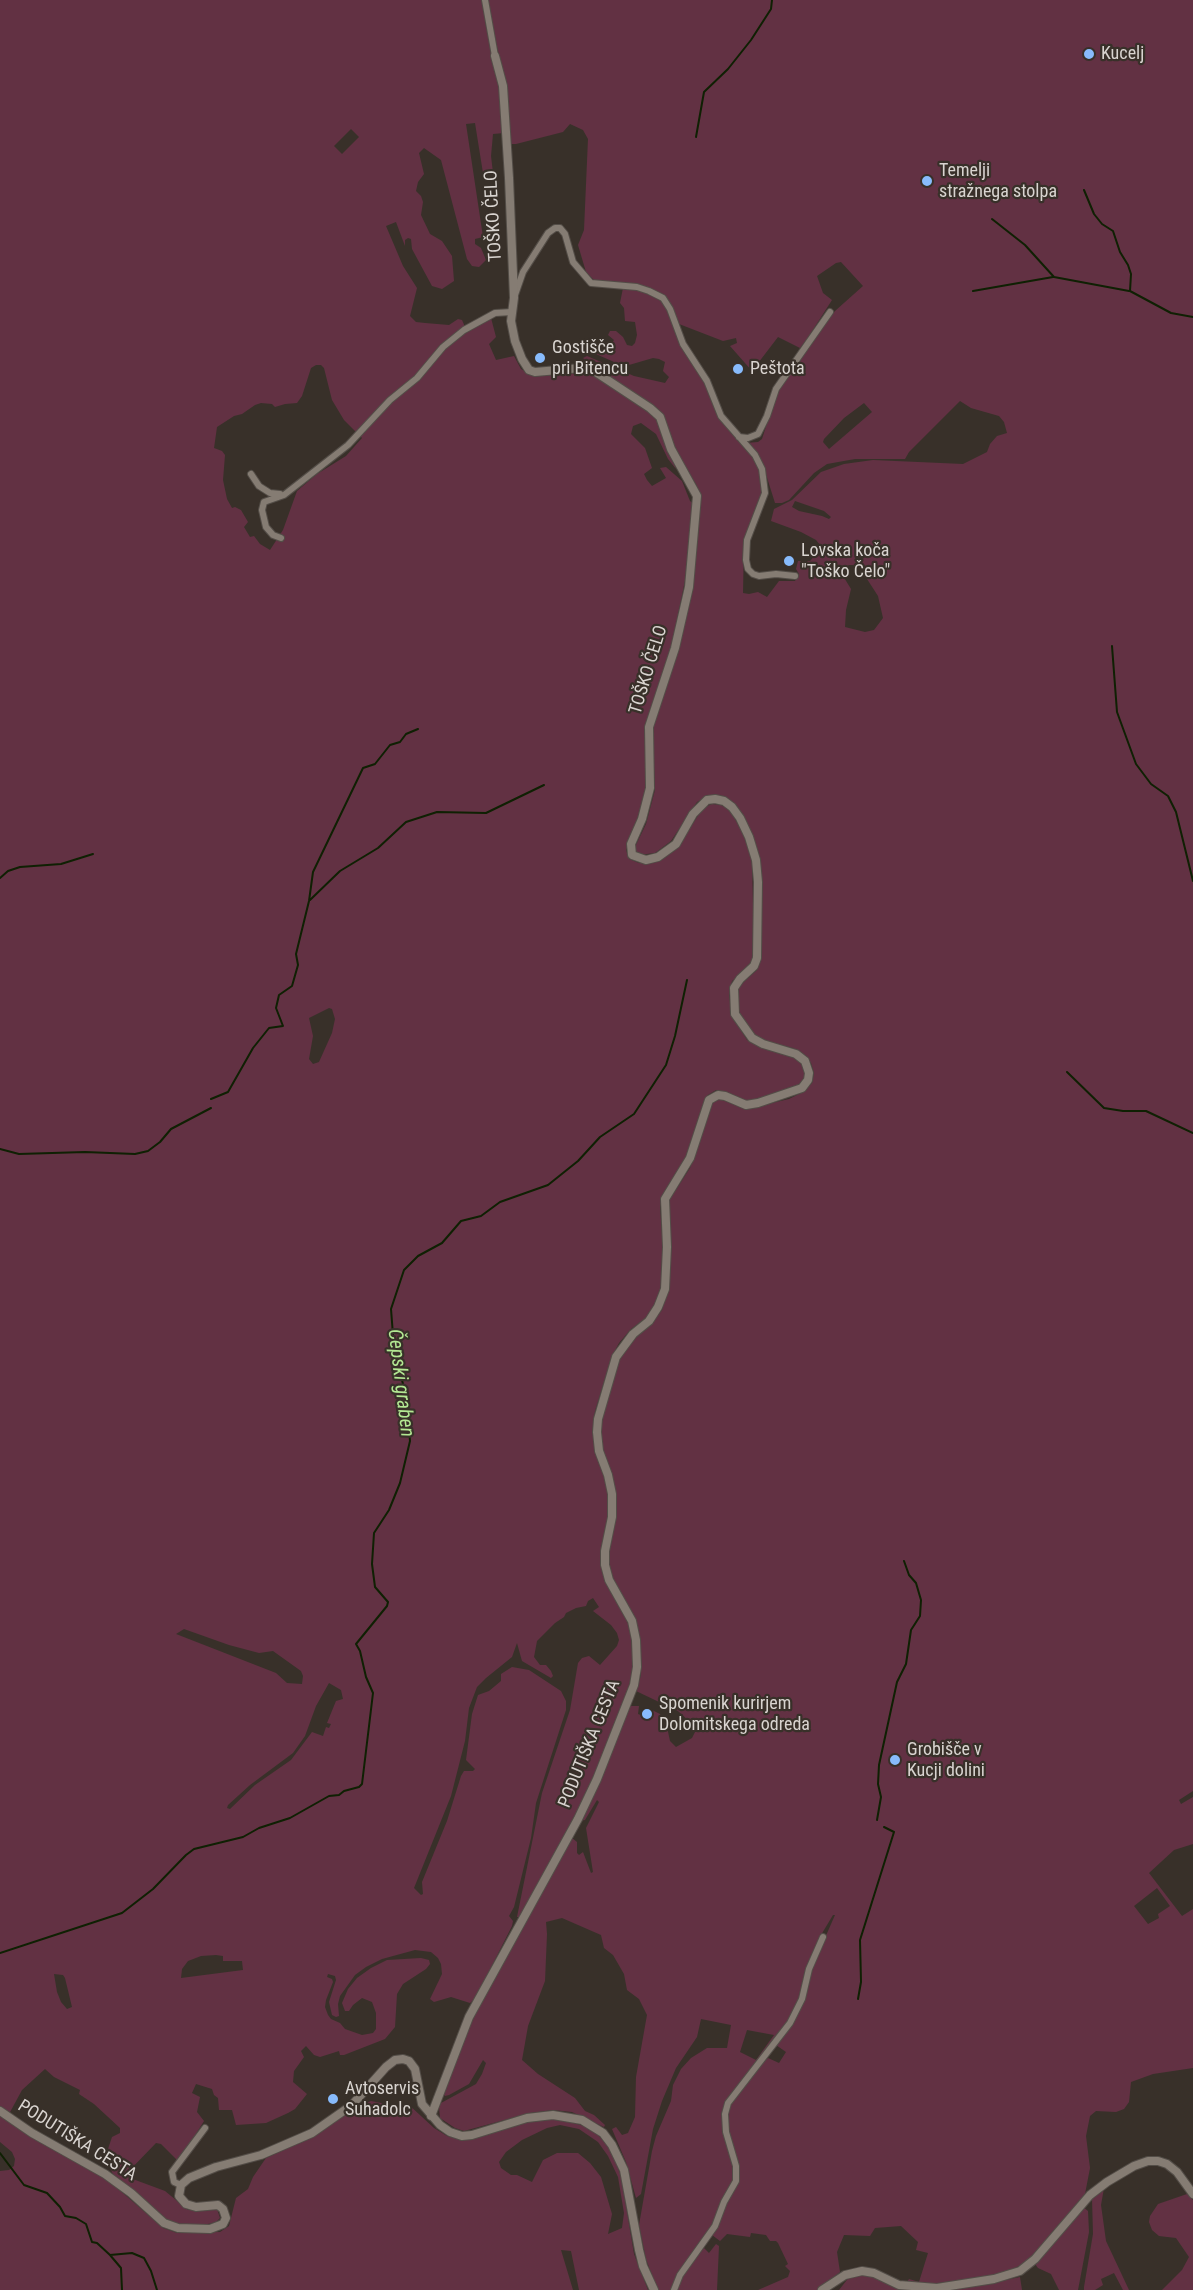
<!DOCTYPE html>
<html>
<head>
<meta charset="utf-8">
<style>
  body { margin:0 }
  canvas { display:block; background:#383029 }
</style>
</head>
<body>
<canvas width="1193" height="2290"></canvas>
<script>
const g = document.querySelector('canvas').getContext('2d');
g.lineJoin = 'round';
function fillPath(path, color) { g.fillStyle = color; g.fill(path, 'evenodd'); }
const poly = rows => new Path2D(rows.map(r => 'M' + r).join(''));
function strokePath(path, color, width, dash) { g.strokeStyle = color; g.lineWidth = width; g.lineCap = dash ? 'butt' : 'round'; g.setLineDash(dash || []); g.stroke(path); }
function label(font, color, halo, rows, align = 'center') {
  g.font = font + ' "Roboto Condensed",sans-serif'; g.lineWidth = 4.5; g.setLineDash([]); g.textBaseline = 'middle'; g.strokeStyle = halo; g.fillStyle = color; for (const [text, x, y, turn = 0] of rows) {
    g.save(); g.translate(x, y); g.rotate((+turn || 0) * Math.PI / 180); g.textAlign = isNaN(turn) ? turn : align; if (halo) g.strokeText(text, 0, 0); g.fillText(text, 0, 0); g.restore();
  }
}
fillPath(poly([
  [0,0,483,0,486,27,499,73,504,133,493,134,491,156,493,173,483,173,475,123,466,124,483,237,475,239,475,244,481,248,486,260,479,267,472,266,467,259,441,160,424,148,419,153,424,174,418,182,416,191,421,196,423,202,421,215,430,234,442,241,452,256,454,281,442,289,432,286,412,249,411,239,408,238,405,240,405,246,396,222,386,226,403,266,417,288,410,316,416,322,425,323,449,325,458,319,462,320,465,327,445,348,465,331,491,318,496,337,489,344,496,360,514,356,521,369,531,375,581,371,601,377,655,417,660,425,676,469,668,459,656,434,641,423,633,426,631,434,645,448,652,468,644,474,647,480,652,486,666,478,660,468,666,467,682,481,690,501,695,505,690,556,671,649,645,725,647,766,646,794,626,850,629,859,639,863,659,861,679,845,703,808,712,804,721,805,730,810,745,837,752,861,754,948,751,966,732,981,729,995,732,1016,747,1040,763,1048,788,1054,798,1059,805,1069,805,1080,798,1087,758,1099,748,1101,716,1090,708,1095,702,1107,688,1155,664,1192,660,1207,663,1247,662,1284,658,1301,648,1316,631,1329,619,1343,612,1356,595,1411,593,1427,607,1480,609,1510,601,1555,631,1631,633,1672,629,1689,609,1743,575,1819,520,1917,517,1917,542,1793,570,1710,578,1663,582,1658,589,1656,600,1665,617,1646,619,1640,617,1633,611,1625,593,1611,599,1607,593,1598,588,1601,586,1606,576,1608,566,1613,564,1617,555,1623,537,1641,534,1657,540,1665,546,1665,551,1671,553,1676,551,1678,522,1661,517,1643,512,1657,486,1678,477,1687,469,1708,465,1741,451,1796,414,1888,421,1895,423,1894,422,1882,447,1821,461,1776,464,1771,473,1771,475,1769,466,1760,472,1714,478,1695,489,1691,501,1681,501,1674,512,1667,529,1670,561,1691,566,1701,566,1710,536,1803,531,1838,514,1907,509,1916,513,1921,512,1926,475,1999,470,2003,451,1997,434,2002,430,1999,442,1974,441,1964,438,1958,431,1952,415,1950,382,1959,366,1967,355,1975,340,1996,338,2004,339,2016,336,2017,332,2015,329,2002,336,1980,335,1976,328,1974,327,1977,332,1979,333,1982,326,2000,325,2007,328,2015,331,2019,340,2023,345,2029,362,2035,373,2033,376,2029,376,2013,372,2002,362,1998,353,2005,349,2011,345,2011,342,2003,348,1989,357,1978,371,1968,387,1960,421,1958,429,1960,430,1964,426,1969,403,1984,397,1994,395,2027,385,2039,344,2055,340,2055,339,2051,320,2057,314,2055,306,2046,301,2051,304,2057,294,2071,293,2082,307,2094,295,2109,288,2113,266,2123,236,2125,232,2110,219,2110,218,2098,214,2095,212,2089,196,2084,192,2093,200,2097,197,2112,204,2121,187,2148,177,2160,161,2144,156,2143,127,2173,130,2178,165,2191,188,2210,217,2209,220,2218,216,2222,208,2224,178,2224,166,2219,114,2176,111,2170,108,2149,112,2137,120,2133,120,2128,94,2104,79,2094,80,2090,54,2077,45,2069,22,2090,9,2114,0,2106],
  [351,129,359,137,342,154,334,146],
  [316,365,321,365,324,368,332,400,344,420,362,438,346,456,317,474,297,491,283,530,270,550,260,544,254,536,250,537,244,527,248,522,241,510,235,507,232,508,227,499,223,480,225,455,222,451,214,448,217,427,234,416,242,414,255,405,261,403,272,404,275,407,285,404,297,403,302,396,311,368],
  [329,1008,332,1009,335,1019,332,1033,319,1062,313,1064,309,1059,313,1036,309,1018],
  [184,1629,229,1645,259,1653,273,1651,301,1671,303,1676,302,1684,287,1683,276,1673,176,1634],
  [329,1683,341,1690,343,1699,336,1701,327,1723,331,1724,329,1728,326,1727,323,1736,312,1732,291,1760,255,1785,230,1809,227,1808,228,1805,250,1785,293,1753,305,1736,316,1706],
  [216,1955,223,1956,223,1961,242,1961,243,1970,181,1978,182,1969,188,1961,201,1956],
  [54,1974,63,1975,65,1978,72,2007,67,2009,61,2002,57,1992],
  [487,0,1193,0,1193,1791,1179,1800,1181,1804,1193,1797,1193,1844,1174,1850,1149,1873,1182,1916,1193,1909,1193,2068,1153,2074,1131,2082,1129,2102,1124,2109,1116,2112,1096,2111,1090,2116,1086,2136,1090,2168,1085,2194,1033,2255,1023,2264,1009,2271,986,2277,922,2285,907,2282,909,2279,919,2282,928,2253,916,2250,918,2242,901,2226,875,2228,870,2236,844,2235,837,2252,840,2272,817,2290,758,2290,788,2277,790,2271,785,2266,788,2264,778,2243,776,2241,770,2241,766,2235,751,2233,750,2237,727,2234,720,2241,712,2235,738,2179,738,2167,728,2135,726,2115,729,2103,757,2068,768,2058,779,2063,786,2052,776,2045,790,2027,801,2007,811,1970,835,1915,833,1915,821,1935,817,1948,808,1967,804,1990,793,2015,778,2038,726,2103,724,2124,735,2165,734,2179,721,2202,708,2235,680,2273,673,2285,673,2290,658,2290,655,2283,646,2259,639,2225,652,2151,656,2136,671,2101,673,2085,681,2069,691,2058,707,2048,727,2048,731,2025,701,2019,697,2037,676,2068,662,2101,653,2129,641,2194,636,2198,626,2162,612,2129,616,2127,622,2135,628,2133,635,2117,636,2077,647,2015,639,1999,627,1990,624,1974,613,1955,604,1948,601,1935,562,1918,546,1922,547,1934,545,1981,528,2026,522,2060,538,2074,575,2098,585,2111,594,2115,605,2125,604,2127,572,2112,553,2110,530,2113,464,2131,455,2128,440,2118,439,2107,441,2103,476,2084,482,2074,486,2063,483,2060,469,2084,449,2095,445,2096,443,2093,466,2033,491,1981,572,1838,577,1842,577,1853,579,1855,583,1852,591,1873,593,1872,586,1828,599,1802,597,1800,585,1820,580,1821,605,1767,629,1706,639,1706,638,1714,648,1718,652,1710,660,1714,667,1727,670,1741,676,1747,692,1738,695,1732,690,1722,678,1711,636,1691,641,1675,639,1636,635,1620,612,1579,608,1562,608,1550,615,1513,615,1492,610,1472,602,1451,600,1430,603,1412,620,1357,635,1337,652,1323,662,1310,670,1283,670,1199,690,1168,708,1111,714,1101,720,1099,746,1109,789,1099,801,1093,812,1083,814,1073,811,1063,803,1054,793,1048,765,1041,752,1034,738,1013,735,997,738,987,757,970,760,948,762,879,759,857,752,836,736,805,726,798,710,795,697,802,671,841,655,853,638,855,634,849,646,824,655,790,652,724,682,633,692,588,697,549,701,497,696,484,676,453,662,415,657,408,597,368,599,365,594,360,590,364,583,358,587,356,634,376,665,383,669,377,663,371,665,362,659,359,653,358,629,365,621,365,589,351,594,348,604,352,607,351,614,340,608,335,610,331,616,331,623,337,627,345,632,346,635,343,637,335,635,322,625,321,624,308,620,303,623,288,636,289,662,300,670,313,681,344,706,383,720,417,736,438,755,457,760,469,763,482,761,498,744,540,743,593,749,594,758,592,767,597,779,581,795,581,799,574,796,569,798,561,810,561,819,551,820,545,816,540,801,532,771,521,774,509,792,500,821,472,844,464,873,460,963,464,987,452,990,444,997,436,1007,433,1004,422,999,416,971,408,960,401,909,452,905,459,855,459,827,464,814,473,789,500,782,503,775,503,764,468,759,456,746,443,758,442,762,439,779,386,822,327,835,311,863,286,841,262,836,263,817,276,823,293,832,300,807,339,800,348,778,337,752,371,730,346,737,343,736,338,723,341,679,324,665,297,653,290,637,284,595,281,586,272,578,245,584,230,588,139,583,130,570,124,563,132,516,144,509,144,504,79],
  [864,403,872,412,829,449,823,442,824,439,844,418],
  [795,501,824,511,831,517,829,519,822,516,799,511,792,507],
  [849,565,858,565,878,596,883,618,874,630,865,632,845,627,846,610,851,589,840,571],
  [1157,1888,1170,1906,1158,1914,1159,1918,1148,1924,1134,1906],
  [747,2030,774,2035,756,2060,740,2052],
  [371,2101,391,2105,408,2104,434,2128,447,2136,462,2140,475,2138,527,2120,555,2118,584,2126,597,2134,610,2148,621,2176,634,2254,648,2290,579,2290,571,2251,561,2250,573,2290,0,2290,0,2171,9,2170,14,2166,15,2159,12,2152,0,2142,0,2115,108,2180,163,2228,177,2233,220,2232,229,2226,236,2198,248,2189,253,2177,266,2158,312,2137,358,2106],
  [560,2125,579,2129,598,2142,608,2156,618,2177,624,2213,622,2228,608,2234,612,2214,601,2177,590,2163,578,2153,557,2153,543,2160,532,2182,517,2175,511,2175,501,2168,499,2162,506,2152,522,2140,547,2128],
  [1104,2188,1101,2205,1106,2241,1129,2290,1123,2290,1114,2273,1101,2279,1103,2285,1095,2290,1084,2290,1084,2287,1093,2234,1092,2198],
  [1187,2194,1193,2200,1193,2290,1162,2290,1182,2270,1189,2257,1176,2238,1159,2236,1152,2230,1149,2222,1150,2216,1158,2204],
  [1083,2207,1088,2211,1089,2232,1078,2290,1059,2290,1051,2274,1038,2268,1035,2264],
  [716,2244,719,2246,717,2290,677,2290,683,2275,700,2252,704,2248,709,2253],
  [863,2274,879,2279,910,2290,839,2290,850,2276],
  [1020,2277,1022,2290,943,2290,1001,2281]
]), '#623143');
strokePath(poly([
  [696,137,704,92,728,69,751,40,771,9,772,0],
  [1084,190,1094,214,1102,224,1113,231,1120,252,1128,265,1131,274,1130,291,1171,313,1193,317],
  [992,219,1025,245,1054,277,1129,291],
  [973,291,1053,277],
  [1112,646,1117,712,1136,764,1151,784,1168,796,1176,812,1193,881],
  [0,878,8,871,20,867,61,864,93,854],
  [310,900,340,871,378,848,406,822,437,812,486,813,544,785],
  [1067,1072,1104,1108,1123,1111,1146,1111,1193,1133],
  [211,1099,228,1092,253,1048,269,1028,283,1026,276,1008,279,995,292,986,298,965,296,954,309,901,313,872,363,768,375,764,390,745,400,742,406,734,418,729],
  [0,1149,19,1154,85,1152,135,1154,148,1151,160,1142,171,1129,211,1108],
  [877,1820,881,1797,878,1784,879,1765,897,1682,906,1664,911,1630,920,1616,921,1600,916,1583,909,1575,904,1561],
  [0,1953,122,1913,153,1889,186,1855,194,1849,243,1837,259,1828,290,1818,329,1796,339,1795,344,1791,359,1787,362,1784,373,1693,366,1677,360,1651,356,1644,387,1606,388,1602,375,1587,372,1564,374,1533,389,1510,400,1483,410,1441,406,1396,394,1348,391,1309,404,1270,418,1256,442,1243,461,1221,481,1216,500,1202,548,1185,578,1161,600,1137,634,1114,666,1065,675,1036,687,980],
  [858,1999,861,1982,860,1940,894,1832,884,1827],
  [0,2153,24,2185,47,2193,60,2207,65,2216,76,2218,86,2224,92,2242,97,2243,110,2255,121,2268,122,2290],
  [110,2255,132,2253,144,2258,151,2271,157,2290]
]), '#0f2003', 2);
const street = poly([
  [485,0,495,56],
  [515,295,523,272,548,233,555,228,560,228,565,234,573,262,591,283,637,287,649,291,663,298,670,309,683,344,707,381,721,416,755,455,762,469,765,493,747,540,746,560,748,569,753,574,759,576,776,574,795,576],
  [739,437,748,438,758,434,767,416,776,389,830,312],
  [251,474,259,486,270,493,280,494],
  [281,538,273,535,266,527,262,510,264,502,284,495,348,445,390,400,417,378,443,347,464,330,495,313,512,312],
  [181,2185,174,2182,172,2172,205,2128],
  [674,2290,680,2275,715,2226,724,2202,736,2181,736,2166,726,2132,725,2114,728,2103,790,2023,802,1999,809,1969,823,1937]
]);
const secondary = poly([
  [0,2111,32,2133,105,2174,131,2193,164,2223,178,2228,210,2229,223,2224,226,2218,223,2209,218,2205,196,2207,186,2204,179,2196,181,2185,189,2178,216,2167,261,2155,312,2133,352,2105,386,2067,395,2060,403,2059,409,2061,415,2069,422,2104,440,2125,450,2132,462,2136,472,2135,527,2118,553,2115,582,2120,603,2133,612,2145,624,2170,639,2250,643,2266,654,2290],
  [431,2116,469,2017,578,1819,597,1779,634,1685,637,1667,636,1640,632,1621,609,1580,605,1565,605,1551,612,1517,612,1494,608,1475,599,1451,597,1432,598,1419,616,1357,633,1334,649,1321,658,1307,665,1289,667,1247,665,1199,690,1158,709,1100,718,1095,725,1096,746,1105,758,1103,802,1088,808,1080,809,1073,805,1061,796,1054,763,1044,752,1038,735,1014,734,988,740,979,754,966,757,958,758,882,756,860,749,837,740,818,732,807,724,801,715,799,707,800,693,814,676,844,658,857,646,860,632,855,631,844,642,819,650,788,649,727,675,648,689,587,697,496,671,449,660,417,650,408,594,371,581,368,535,372,529,370,522,359,515,341,511,321,514,298,509,178,503,86,495,56],
  [822,2290,845,2275,862,2271,874,2273,899,2285,937,2288,994,2279,1020,2271,1035,2259,1090,2195,1107,2182,1134,2166,1148,2161,1158,2161,1167,2164,1177,2172,1193,2194]
]);
strokePath(street, '#534d47', 8);
strokePath(secondary, '#534d47', 10);
strokePath(street, '#857c73', 6);
strokePath(secondary, '#857c73', 8);
for (const [x, y, r, color] of [
  [1089,54,6,"#88bbfc"],
  [927,181,6,"#88bbfc"],
  [540,358,6,"#88bbfc"],
  [738,369,6,"#88bbfc"],
  [789,561,6,"#88bbfc"],
  [647,1714,6,"#88bbfc"],
  [895,1760,6,"#88bbfc"],
  [333,2099,6,"#88bbfc"]
]) { const dot = new Path2D(); dot.arc(x, y, r, 0, 2 * Math.PI); g.fillStyle = color; g.fill(dot); strokePath(dot, '#383029', 2); }
label('18px', '#d9d4d0', '#383029', [
  ["Kucelj",1101,54],
  ["Temelji",939,171],
  ["stražnega stolpa",939,192],
  ["Gostišče",552,348],
  ["pri Bitencu",552,369],
  ["Peštota",750,369],
  ["Lovska koča",801,551],
  ["\"Toško Čelo\"",801,572],
  ["Spomenik kurirjem",659,1704],
  ["Dolomitskega odreda",659,1725],
  ["Grobišče v",907,1750],
  ["Kucji dolini",907,1771],
  ["Avtoservis",345,2089],
  ["Suhadolc",345,2110]
], 'left');
label('18px', '#d9d4d0', '#383029', [
  ["TOŠKO ČELO",494,216,-93],
  ["TOŠKO ČELO",649,670,-73],
  ["PODUTIŠKA CESTA",590,1744,-68],
  ["PODUTIŠKA CESTA",77,2141,32]
]);
label('italic 20px', '#b3e893', '#383029', [
  ["Čepski graben",400,1383,83]
]);
</script>
</body>
</html>
